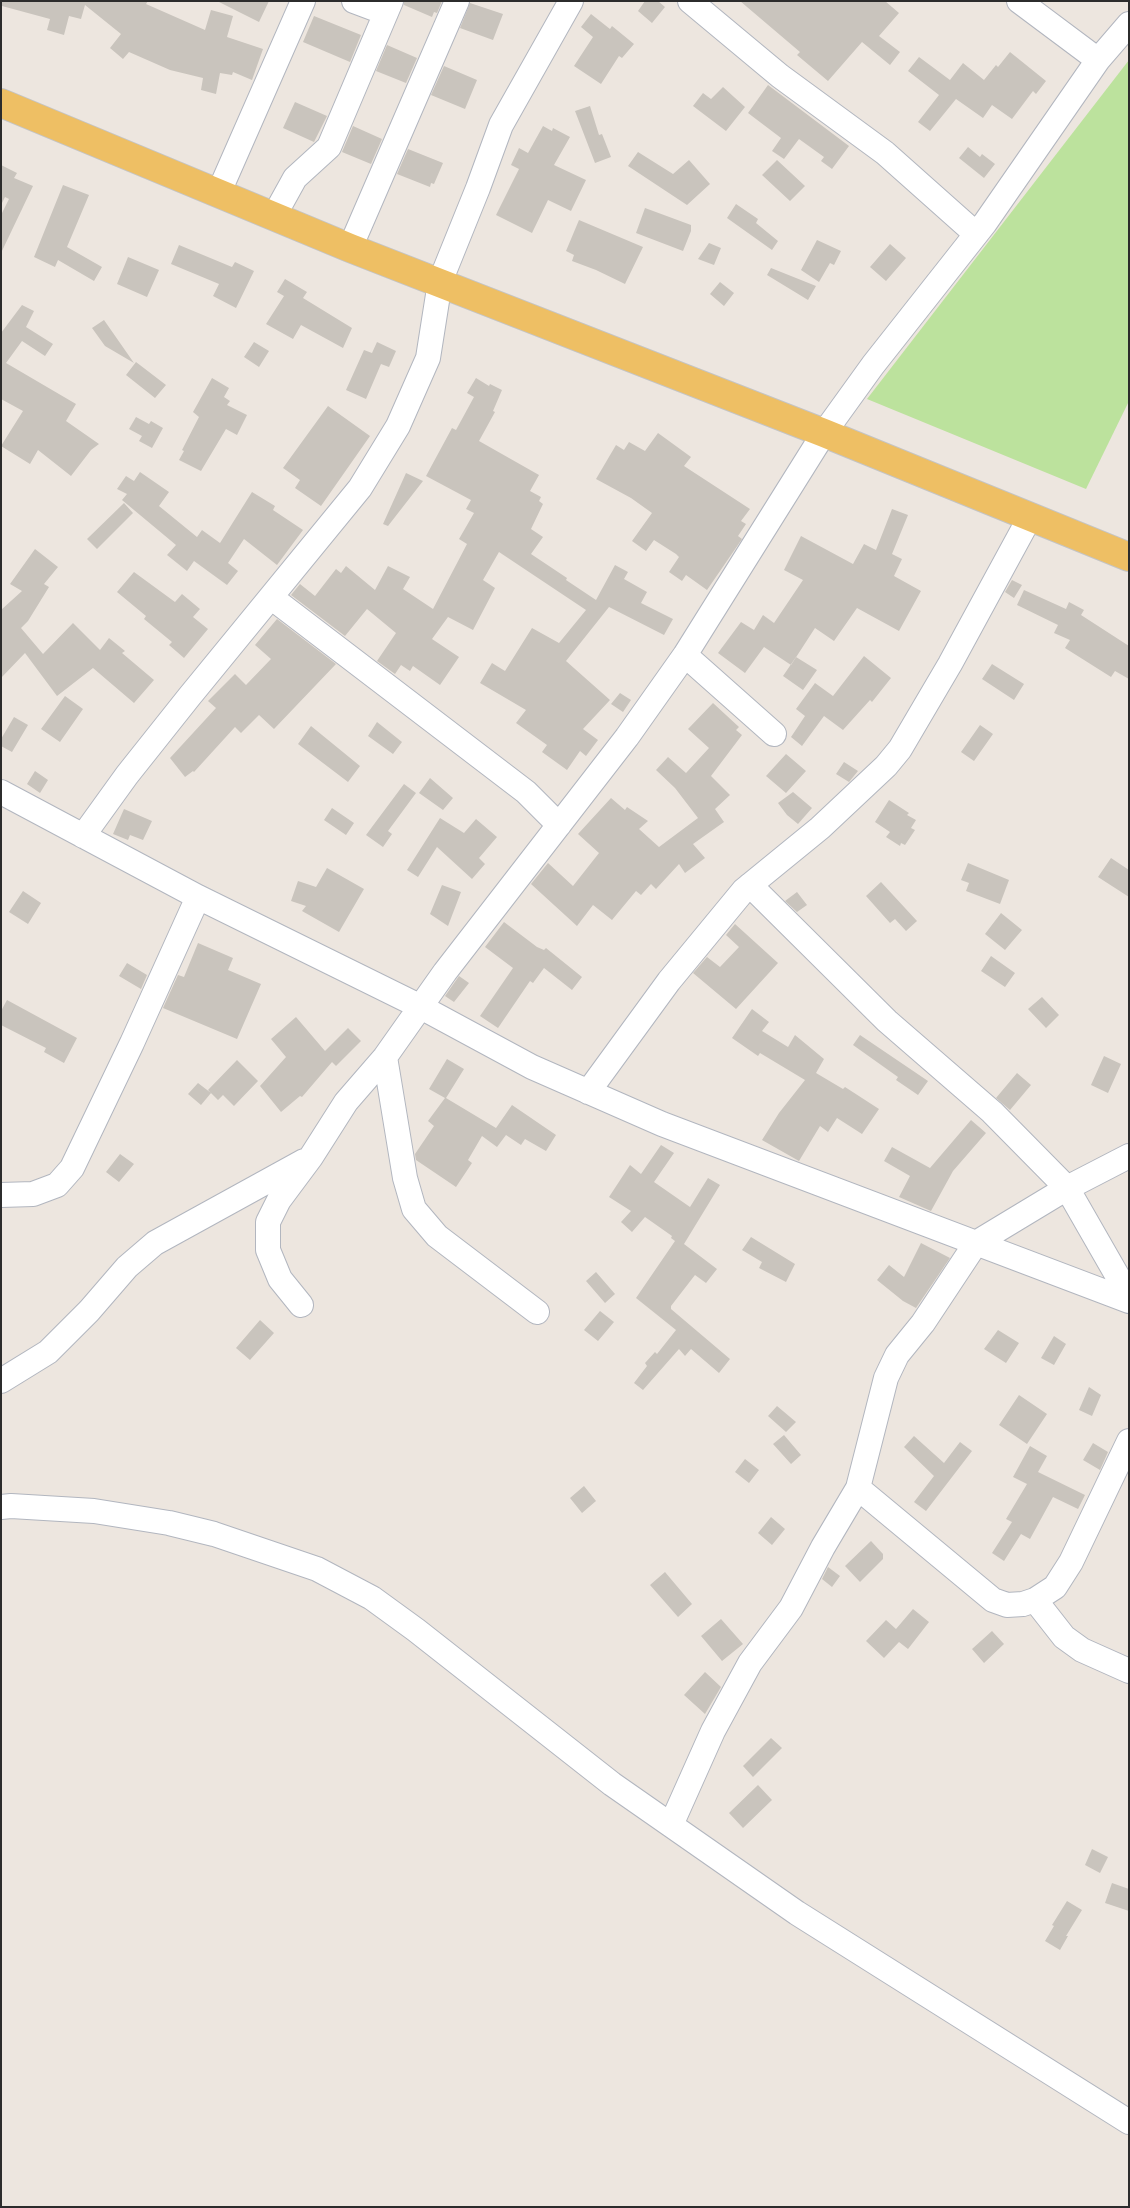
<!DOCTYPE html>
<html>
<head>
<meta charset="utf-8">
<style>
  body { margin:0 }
  #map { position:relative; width:1130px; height:2208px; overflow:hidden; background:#ede6df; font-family:Karla,sans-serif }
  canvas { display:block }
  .frame { position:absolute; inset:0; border:2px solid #2c2c2c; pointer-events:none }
</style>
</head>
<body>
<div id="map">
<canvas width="1130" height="2208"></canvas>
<div class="frame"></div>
</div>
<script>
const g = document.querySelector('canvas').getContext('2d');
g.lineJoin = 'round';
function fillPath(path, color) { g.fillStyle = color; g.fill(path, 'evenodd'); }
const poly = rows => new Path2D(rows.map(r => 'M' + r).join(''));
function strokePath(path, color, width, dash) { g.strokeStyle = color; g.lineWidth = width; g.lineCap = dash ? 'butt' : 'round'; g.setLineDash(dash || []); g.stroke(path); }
fillPath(poly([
  [1129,60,1129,401,1086,489,867,399]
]), '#bce29d');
fillPath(poly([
  [2,1,148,1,146,4,205,30,211,10,233,16,227,37,263,49,252,80,233,72,232,75,220,73,216,94,201,90,203,78,170,70,129,52,123,59,110,48,121,34,85,5,81,19,69,16,64,35,47,30,50,19,2,6],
  [217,1,269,1,259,22],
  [404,1,442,1,437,13,434,12,432,17,404,5],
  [645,1,658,1,665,7,652,23,638,11],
  [740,1,885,1,899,13,879,36,900,52,890,65,862,42,828,81,797,55,800,52],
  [470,3,503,14,493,40,460,28],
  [591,14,610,29,612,26,634,44,622,58,619,56,601,84,574,66,593,37,581,27],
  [314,16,361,35,350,62,303,42],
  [387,45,417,58,406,83,376,71],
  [1010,52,1046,81,1036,94,1033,91,1012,119,992,105,983,118,956,99,930,131,918,122,939,95,908,71,919,57,950,80,963,63,984,80,996,65,998,67],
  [444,66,477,80,465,109,431,95],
  [768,85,849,146,832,169,821,161,824,157,799,139,784,159,772,151,781,138,748,113],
  [723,87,745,107,726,131,693,106,703,93,711,99],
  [295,102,327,116,314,142,283,128],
  [590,106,599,135,602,134,611,157,595,163,575,111],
  [353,126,382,139,371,164,342,152],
  [543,126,552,131,553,128,570,137,554,165,586,180,571,211,548,200,532,233,496,215,519,169,511,165,519,148,528,153],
  [968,147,980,157,982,154,995,164,984,178,959,158],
  [408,149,443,163,434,184,431,183,430,187,397,174],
  [638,152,673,174,689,160,710,184,687,205,628,166],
  [777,160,805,186,790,201,762,175],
  [1,165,17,173,14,178,33,186,1,253,1,215,9,199,5,197,1,205],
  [63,185,89,195,67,247,102,267,94,281,58,260,55,267,34,257],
  [736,204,758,219,756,223,778,241,772,250,727,218],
  [645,208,691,225,691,231,683,251,636,233],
  [579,220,643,247,625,284,596,270,572,261,574,255,566,251],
  [817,240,841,251,834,265,830,263,819,282,801,270],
  [709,243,721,248,714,265,698,259],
  [890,244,906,258,886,281,870,267],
  [179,245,232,267,235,262,254,271,236,308,213,296,219,284,171,264],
  [128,257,159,270,147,297,117,284],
  [771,268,816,286,808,300,767,275],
  [285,279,307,292,303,298,352,328,343,348,301,325,293,339,266,324,284,296,277,292],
  [720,282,734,293,724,306,710,294],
  [22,305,34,311,26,327,53,344,45,356,22,341,6,363,76,404,66,421,99,444,91,450,71,476,38,450,30,464,1,446,23,411,1,399,1,333],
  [104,320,134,363,105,346,92,328],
  [254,342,269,351,259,367,244,357],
  [377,342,396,351,389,367,381,364,366,399,346,390,364,350,372,353],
  [136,362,166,385,155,398,126,375],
  [212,378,229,388,224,397,230,401,227,405,247,415,237,435,226,429,201,471,179,460,184,451,182,450,199,417,193,412],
  [476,378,489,386,490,384,502,390,493,411,495,412,479,441,539,475,530,491,541,497,539,501,543,504,531,529,543,537,531,554,567,578,566,580,596,600,615,565,628,572,624,579,647,592,641,603,673,619,664,635,609,607,566,661,610,700,583,729,598,740,586,756,580,751,567,770,542,752,547,745,516,723,526,710,480,683,492,663,505,671,532,628,559,643,586,610,499,552,483,580,495,588,473,630,448,617,432,639,459,657,440,685,413,666,410,671,401,665,395,674,377,661,396,633,367,609,345,636,291,595,300,584,315,596,336,569,341,573,346,566,375,590,388,566,410,577,403,589,433,609,467,544,459,539,474,513,466,509,471,500,426,476,452,428,456,430,474,397,467,393],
  [328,406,370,436,321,506,295,488,300,480,283,468],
  [136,417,149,424,151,421,163,428,152,448,139,441,142,436,129,429],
  [658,433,691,457,684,466,750,509,741,521,746,524,738,536,742,539,707,590,686,575,682,581,669,572,679,557,676,554,654,540,646,551,632,541,652,513,631,498,596,479,616,445,624,450,629,442,645,451],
  [140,472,169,492,159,506,197,537,202,530,220,543,252,492,275,506,273,510,303,530,277,565,244,539,228,563,238,571,227,585,194,561,187,571,167,555,176,545,122,500,127,494,117,489,126,476,134,481],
  [406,473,423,481,388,526,383,524],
  [124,503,133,513,97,549,87,539],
  [892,509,908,515,892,554,902,559,894,576,921,591,899,631,857,608,834,641,815,628,791,665,764,647,745,673,718,653,741,622,754,630,763,615,774,623,803,580,784,570,801,536,853,564,864,544,876,550],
  [35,549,58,567,44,584,49,587,28,621,21,628,43,654,73,623,100,650,109,638,125,651,122,653,154,680,134,703,93,668,57,696,25,653,1,678,1,610,22,591,10,584],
  [134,572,175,602,182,594,200,609,193,617,208,629,184,658,169,645,172,642,144,619,146,616,117,592],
  [1012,580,1022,585,1014,598,1005,592],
  [1024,590,1066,609,1069,602,1084,610,1081,615,1129,646,1129,679,1115,671,1111,677,1065,648,1070,640,1054,633,1058,625,1017,605],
  [277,619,336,664,274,729,259,715,241,733,235,727,194,772,193,771,185,777,170,758,216,708,208,701,235,674,246,685,271,659,255,645],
  [864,656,891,678,872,702,870,700,843,730,824,716,802,746,791,737,805,716,796,709,815,683,833,696],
  [796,657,817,670,803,690,783,676],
  [992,664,1024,684,1014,700,982,679],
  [620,693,631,700,623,712,611,704],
  [65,696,83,709,60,742,41,729],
  [713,703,739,727,736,730,742,735,711,776,730,795,715,809,724,822,693,844,705,858,685,873,679,864,656,889,651,884,641,895,636,891,612,920,593,905,577,926,531,884,548,863,573,886,599,853,578,834,611,798,625,810,627,807,648,821,639,829,659,847,698,818,675,788,656,770,668,757,686,773,709,748,688,729],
  [14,717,28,725,12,752,1,746,1,739],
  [377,722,402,742,393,754,368,736],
  [980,725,993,734,974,761,961,752],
  [311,726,360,766,348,782,298,744],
  [786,754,806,771,786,793,766,776],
  [844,762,858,771,849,782,836,774],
  [35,771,48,780,40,793,27,784],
  [430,778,453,798,443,810,419,793],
  [404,784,416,793,388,831,392,834,383,847,366,835],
  [793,792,812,808,798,824,787,815,778,803],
  [889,800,909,813,907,815,916,820,911,828,915,830,905,845,901,843,900,846,886,837,890,832,875,822],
  [332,808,354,823,346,835,324,820],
  [124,809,152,821,143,840,130,835,128,840,113,834],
  [440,818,464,833,476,819,497,837,479,858,485,864,472,879,437,847,418,877,407,870],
  [1111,858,1129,870,1129,897,1098,877],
  [968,863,1009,880,1000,904,966,891,969,883,961,880],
  [327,868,364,889,339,932,302,911,306,906,291,901,298,881,316,887],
  [881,882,917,921,906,931,895,919,890,923,866,896],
  [442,885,461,892,448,926,430,914],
  [23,891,41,903,28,924,9,912],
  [797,892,807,905,797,912,785,901],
  [1001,913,1022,930,1005,950,985,934],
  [504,922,537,947,544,950,546,948,582,977,572,990,544,968,533,983,530,981,498,1028,480,1016,513,968,485,947],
  [735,924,778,963,736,1009,693,973,707,957,720,967,739,947,726,935],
  [198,943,233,958,228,970,261,984,237,1039,163,1008,178,975,184,977],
  [991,956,1015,973,1005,987,981,971],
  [127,963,147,975,141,989,119,976],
  [459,976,469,983,454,1002,445,996],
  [1042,997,1059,1015,1046,1028,1028,1009],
  [7,1000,77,1038,64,1063,44,1052,46,1048,1,1025,1,1011],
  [752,1009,769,1022,762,1031,788,1047,795,1035,824,1059,816,1073,843,1089,845,1087,879,1109,862,1134,837,1118,828,1132,820,1126,799,1161,762,1140,779,1113,805,1080,760,1053,758,1056,732,1038],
  [296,1017,325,1051,348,1028,361,1041,336,1066,332,1062,302,1097,300,1096,281,1112,260,1086,286,1057,271,1039],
  [860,1035,928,1081,918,1095,896,1080,898,1077,853,1045],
  [1104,1056,1121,1064,1108,1093,1091,1085],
  [447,1059,464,1069,446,1098,496,1128,512,1105,556,1135,546,1151,525,1139,521,1145,506,1135,497,1147,482,1136,468,1160,472,1163,456,1187,416,1160,415,1154,434,1126,428,1121,445,1098,429,1089],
  [237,1060,258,1081,234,1106,223,1095,218,1100,208,1090],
  [1017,1073,1031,1085,1010,1110,996,1098],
  [198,1083,211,1093,201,1105,188,1094],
  [971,1120,986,1133,953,1171,931,1211,899,1197,910,1176,884,1161,892,1147,930,1168],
  [661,1145,674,1153,654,1182,690,1207,708,1178,720,1185,684,1244,717,1269,706,1283,695,1275,671,1306,671,1309,730,1359,719,1373,691,1349,685,1356,679,1349,643,1390,634,1383,647,1366,645,1363,655,1352,657,1354,676,1330,636,1298,675,1241,671,1238,672,1236,645,1217,632,1232,621,1222,631,1211,609,1197,630,1165,641,1174],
  [120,1154,134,1164,119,1182,106,1172],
  [751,1237,795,1264,786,1282,759,1268,762,1262,742,1250],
  [921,1243,950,1258,916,1308,903,1301,877,1280,889,1265,904,1277],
  [596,1272,615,1294,605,1303,586,1281],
  [600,1311,614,1322,598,1341,584,1330],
  [260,1320,274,1333,250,1360,236,1348],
  [998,1330,1019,1343,1006,1363,984,1349],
  [1054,1336,1066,1344,1054,1365,1041,1358],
  [1089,1387,1101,1395,1092,1416,1079,1410],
  [1019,1395,1047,1414,1027,1444,999,1425],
  [777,1406,796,1422,786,1432,768,1416],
  [784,1435,801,1455,791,1464,773,1444],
  [914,1436,944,1463,960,1442,972,1451,926,1511,914,1502,934,1476,904,1447],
  [1093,1443,1108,1452,1100,1470,1083,1460],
  [1030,1446,1047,1456,1038,1472,1085,1495,1078,1509,1053,1497,1030,1539,1021,1534,1004,1561,992,1553,1012,1522,1006,1519,1027,1484,1013,1477],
  [745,1459,759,1470,749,1483,735,1472],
  [584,1486,596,1501,582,1513,570,1498],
  [771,1517,785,1529,772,1545,758,1533],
  [871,1541,883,1554,883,1559,860,1582,845,1566],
  [828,1567,840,1576,832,1587,822,1579],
  [665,1572,692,1604,678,1617,650,1585],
  [913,1609,929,1622,908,1649,899,1642,884,1658,866,1641,886,1620,896,1629],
  [721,1619,743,1644,722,1661,701,1636],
  [992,1631,1004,1644,984,1663,972,1649],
  [705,1672,721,1687,705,1714,684,1695],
  [771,1738,782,1748,753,1777,743,1766],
  [758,1785,772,1800,743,1828,729,1813],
  [1092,1849,1108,1857,1100,1873,1085,1865],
  [1112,1883,1129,1889,1129,1911,1105,1903],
  [1067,1901,1082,1910,1066,1936,1068,1936,1060,1950,1045,1941,1054,1926,1052,1925]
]), '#c9c4bd');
const minor = poly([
  [354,1,386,13],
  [690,1,780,76,885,153,976,234],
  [1019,1,1098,60],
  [219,192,303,1],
  [274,216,295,178,329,147,391,1],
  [350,248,457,1],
  [272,598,526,792,559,825],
  [685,655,774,734],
  [1,792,198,897,419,1006,532,1067,662,1124,1129,1301],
  [83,836,127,775,189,697,360,488,398,426,428,358,440,282,478,188,501,125,571,1],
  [750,885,887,1021,992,1112,1067,1188,1129,1296],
  [385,1057,405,1178,414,1209,437,1236,537,1312],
  [588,1092,669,981,744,890,820,828,886,766,900,749,950,664,1030,517],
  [1,1195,33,1194,57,1185,72,1168,132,1043,198,897],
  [301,1305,280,1279,268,1250,268,1222,279,1200,311,1157,346,1102,385,1057,445,972,627,737,685,655,824,433,873,365,985,223,1098,60,1129,24],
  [1,1381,48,1352,89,1311,127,1267,155,1243,304,1161],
  [858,1488,993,1600,1007,1605,1023,1604,1035,1600,1055,1587,1071,1562,1129,1441],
  [1,1507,11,1506,94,1511,169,1523,214,1534,317,1569,372,1598,416,1630,612,1784,797,1913,1129,2122],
  [1035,1600,1064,1637,1082,1650,1129,1671],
  [671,1825,713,1731,750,1663,791,1608,823,1547,858,1488,886,1378,897,1355,923,1323,976,1243,1067,1188,1129,1156]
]);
const major = poly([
  [1,103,350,248,824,433,1129,557]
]);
strokePath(minor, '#b2b6bf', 26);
strokePath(major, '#c4c4c4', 30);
strokePath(minor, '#fff', 24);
strokePath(major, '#eebf64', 28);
</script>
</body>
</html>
